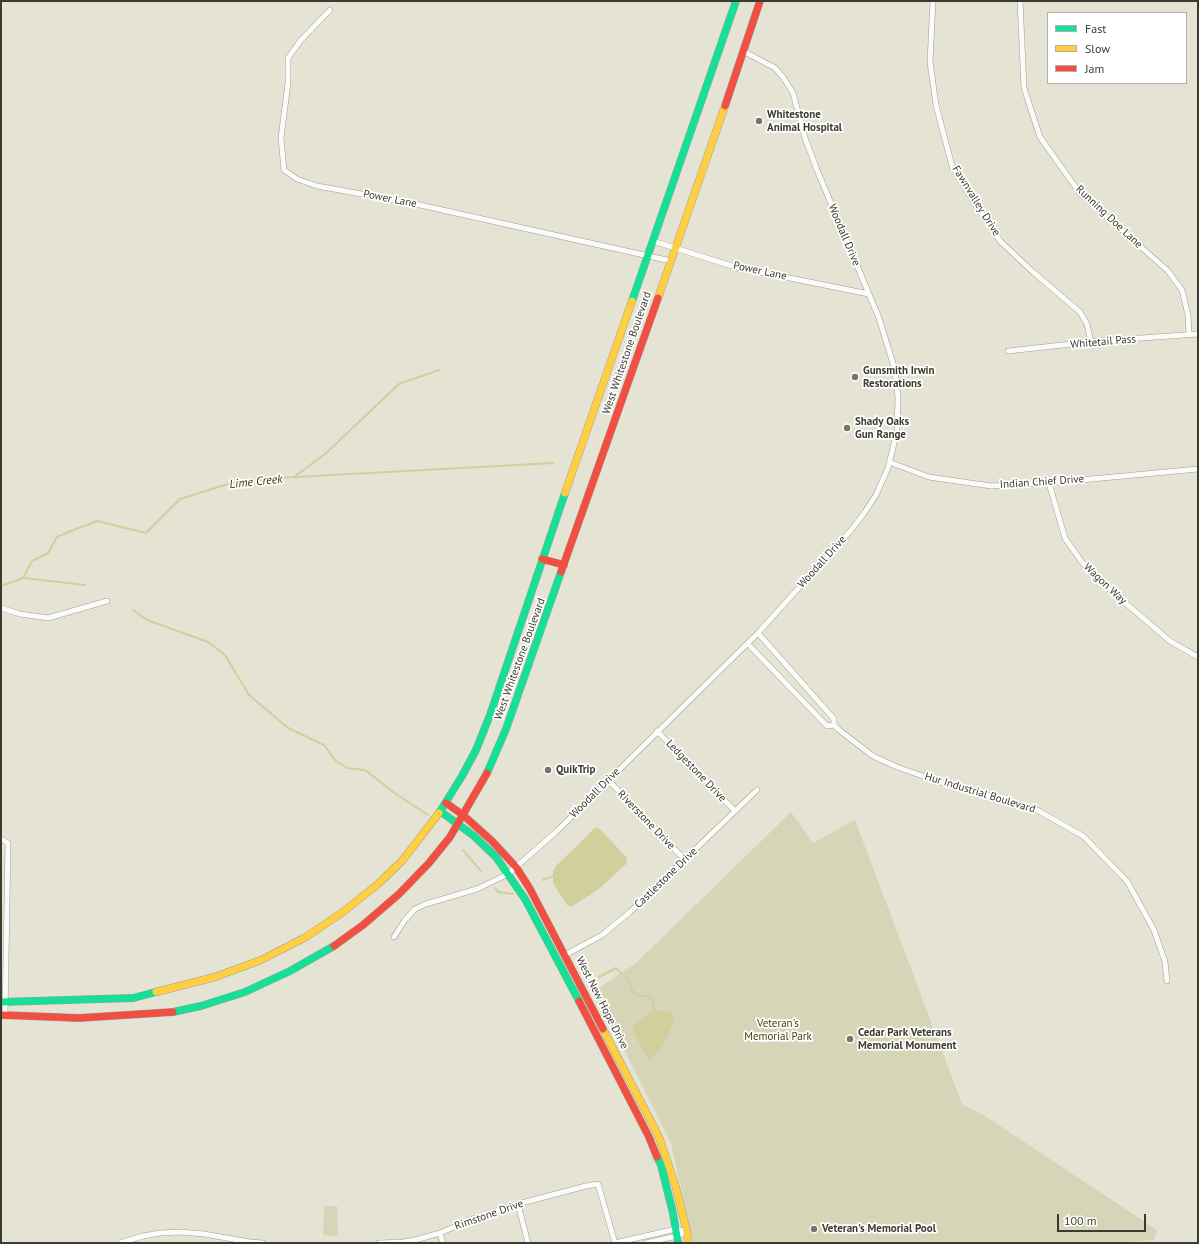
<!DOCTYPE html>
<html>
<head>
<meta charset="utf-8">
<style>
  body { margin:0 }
  #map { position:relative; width:1199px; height:1244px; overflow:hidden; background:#e4e3d4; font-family:"PT Sans",sans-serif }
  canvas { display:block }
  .frame { position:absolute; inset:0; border:2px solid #3b3b30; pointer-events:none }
  .legend { position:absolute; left:1047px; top:12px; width:140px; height:72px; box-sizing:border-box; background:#fff; border:1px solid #b1b1ac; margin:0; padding:5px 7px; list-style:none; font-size:12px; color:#3b3b30 }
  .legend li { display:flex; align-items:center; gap:8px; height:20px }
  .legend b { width:20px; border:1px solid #b1b1ac }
  .scale { position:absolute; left:1057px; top:1214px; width:89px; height:18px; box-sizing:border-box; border:2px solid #3b3b30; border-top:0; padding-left:5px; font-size:12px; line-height:14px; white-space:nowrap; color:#3b3b30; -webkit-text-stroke:3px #fff; paint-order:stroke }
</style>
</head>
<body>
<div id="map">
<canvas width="1199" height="1244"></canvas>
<div class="frame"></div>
<ul class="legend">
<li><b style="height:5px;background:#16e098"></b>Fast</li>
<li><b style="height:5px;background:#ffcf43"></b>Slow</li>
<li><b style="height:5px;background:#f24e42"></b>Jam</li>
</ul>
<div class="scale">100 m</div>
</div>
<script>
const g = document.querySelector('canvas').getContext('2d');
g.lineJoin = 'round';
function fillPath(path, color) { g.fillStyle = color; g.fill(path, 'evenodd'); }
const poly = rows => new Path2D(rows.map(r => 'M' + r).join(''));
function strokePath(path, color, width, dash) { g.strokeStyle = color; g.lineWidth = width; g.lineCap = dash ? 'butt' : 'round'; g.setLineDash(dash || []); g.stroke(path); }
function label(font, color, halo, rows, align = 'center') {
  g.font = font + ' "PT Sans",sans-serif'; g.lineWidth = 3.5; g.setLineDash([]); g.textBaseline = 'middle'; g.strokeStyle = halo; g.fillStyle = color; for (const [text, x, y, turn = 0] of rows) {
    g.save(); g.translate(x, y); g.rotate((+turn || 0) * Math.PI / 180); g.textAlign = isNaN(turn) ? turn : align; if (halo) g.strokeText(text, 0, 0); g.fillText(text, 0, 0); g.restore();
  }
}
fillPath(poly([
  [791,812,813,843,855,820,962,1104,982,1114,1157,1230,1154,1240,1110,1243,693,1243,671,1143,595,991,636,963],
  [324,1206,337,1206,338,1236,323,1235]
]), '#d7d5b7');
fillPath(poly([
  [595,828,600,829,627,858,626,864,599,889,571,907,567,905,553,883,553,872,556,866],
  [659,1010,669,1012,672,1014,674,1018,674,1022,662,1047,653,1057,648,1059,633,1032,634,1026,651,1011]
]), '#d2cf9c');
strokePath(poly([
  [294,477,325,454,399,384,439,370],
  [23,578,85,585],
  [1,586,23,578,32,561,48,553,57,537,71,531,97,521,146,533,180,499,228,484,277,478,553,463],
  [133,610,147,620,208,642,225,655,249,695,288,728,324,745,336,761,347,768,365,770,396,794,428,815],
  [463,850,481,871],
  [543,880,553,876],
  [495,888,498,892,513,894],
  [599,976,599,977,616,968,621,973],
  [625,976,629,980,631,988,636,995,650,997,653,1002,655,1011]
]), '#d2cf9c', 2);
const street = poly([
  [933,1,930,62,936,105,952,166,975,204,1000,241,1033,272,1080,312,1087,324,1091,342],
  [1020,1,1024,88,1040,137,1079,192,1168,271,1182,290,1188,315,1189,335],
  [330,10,301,40,288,58,288,83,281,138,284,170,297,179,317,186,411,203,671,261],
  [653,241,735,267,869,294],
  [1008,351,1099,341,1198,334],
  [889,462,929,477,991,486,1049,483,1198,469],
  [1049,483,1065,538,1081,561,1096,578,1170,641,1198,657],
  [1,608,20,614,48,618,107,601],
  [758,633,834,719,834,725,839,730,873,756,897,767,937,781,1037,810,1083,836,1127,881,1154,930,1165,962,1167,981],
  [748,644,827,726,834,725],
  [657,731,735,811],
  [608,780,685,860],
  [1,839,8,843,5,1015],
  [394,937,405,920,415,909,426,904,477,889,508,874,557,831,758,633,852,529,865,512,876,495,888,468,897,431,898,398,895,370,879,318,817,170,805,138,793,93,783,77,775,68,743,51],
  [565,955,602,935,630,912,757,790],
  [518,1204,528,1243],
  [440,1233,443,1243],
  [120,1243,143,1236,160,1233,180,1232,204,1234,250,1242,263,1243],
  [379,1243,403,1242,415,1240,440,1233,480,1216,518,1204,586,1186,598,1184,615,1243],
  [615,1243,676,1229,687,1232],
  [646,1243,677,1236,687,1232]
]);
const fast = poly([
  [632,301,736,1],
  [487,773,506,729,561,572],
  [440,811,474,836,496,857,525,899,579,1001],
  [439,813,462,776,476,750,490,715,565,493],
  [1,1002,133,998,156,992],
  [173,1012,201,1006,245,992,290,971,334,946],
  [657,1157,661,1165,673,1213,678,1243]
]);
const slow = poly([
  [658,298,725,106],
  [565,493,632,301],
  [156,992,215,977,261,960,306,937,343,912,378,884,402,861,439,813],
  [603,1029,659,1137,675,1184,687,1232,688,1243]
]);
const jam = poly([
  [725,106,760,1],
  [542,559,564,565],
  [561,572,658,298],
  [446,803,463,815,492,841,516,867,530,889,603,1029],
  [334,946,363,925,399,894,429,863,450,837,487,773],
  [579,1001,649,1137,657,1157],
  [1,1015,79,1018,173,1012]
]);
strokePath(street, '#a09f93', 6);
strokePath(fast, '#a09f93', 8);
strokePath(slow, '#a09f93', 8);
strokePath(jam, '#a09f93', 8);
strokePath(street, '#fbfbf9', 5);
strokePath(fast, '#16e098', 7);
strokePath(slow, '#ffcf43', 7);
strokePath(jam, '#f24e42', 7);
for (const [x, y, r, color] of [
  [759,121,4,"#767669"],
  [855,377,4,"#767669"],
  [847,428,4,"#767669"],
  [548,770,4,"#767669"],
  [850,1039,4,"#767669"],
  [814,1229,4,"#767669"]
]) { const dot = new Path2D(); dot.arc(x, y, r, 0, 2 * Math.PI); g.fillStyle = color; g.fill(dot); strokePath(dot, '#fff', 1.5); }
label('bold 11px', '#3b3b30', '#fff', [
  ["Whitestone",767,115],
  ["Animal Hospital",767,128],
  ["Gunsmith Irwin",863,371],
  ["Restorations",863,384],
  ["Shady Oaks",855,422],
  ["Gun Range",855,435],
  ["QuikTrip",556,770],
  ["Cedar Park Veterans",858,1033],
  ["Memorial Monument",858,1046],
  ["Veteran's Memorial Pool",822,1229]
], 'left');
label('11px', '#3b3b30', '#fff', [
  ["Power Lane",390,199,11],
  ["Fawnvalley Drive",976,201,58],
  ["Running Doe Lane",1109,217,43],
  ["Woodall Drive",844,235,67],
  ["Power Lane",760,271,12],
  ["Whitetail Pass",1103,342,-5],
  ["West Whitestone Boulevard",627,353,-71],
  ["Indian Chief Drive",1042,482,-4],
  ["Woodall Drive",822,562,-48],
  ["Wagon Way",1105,584,43],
  ["West Whitestone Boulevard",520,659,-70],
  ["Ledgestone Drive",696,771,46],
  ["Woodall Drive",595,793,-45],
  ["Hur Industrial Boulevard",980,793,17],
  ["Riverstone Drive",646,820,46],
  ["Castlestone Drive",666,878,-44],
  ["West New Hope Drive",602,1003,63],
  ["Rimstone Drive",489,1215,-19]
]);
label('11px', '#46430f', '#fff', [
  ["Veteran's",778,1024],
  ["Memorial Park",778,1037]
]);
label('italic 12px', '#393500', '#fff', [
  ["Lime Creek",256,482,-6]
]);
</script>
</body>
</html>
